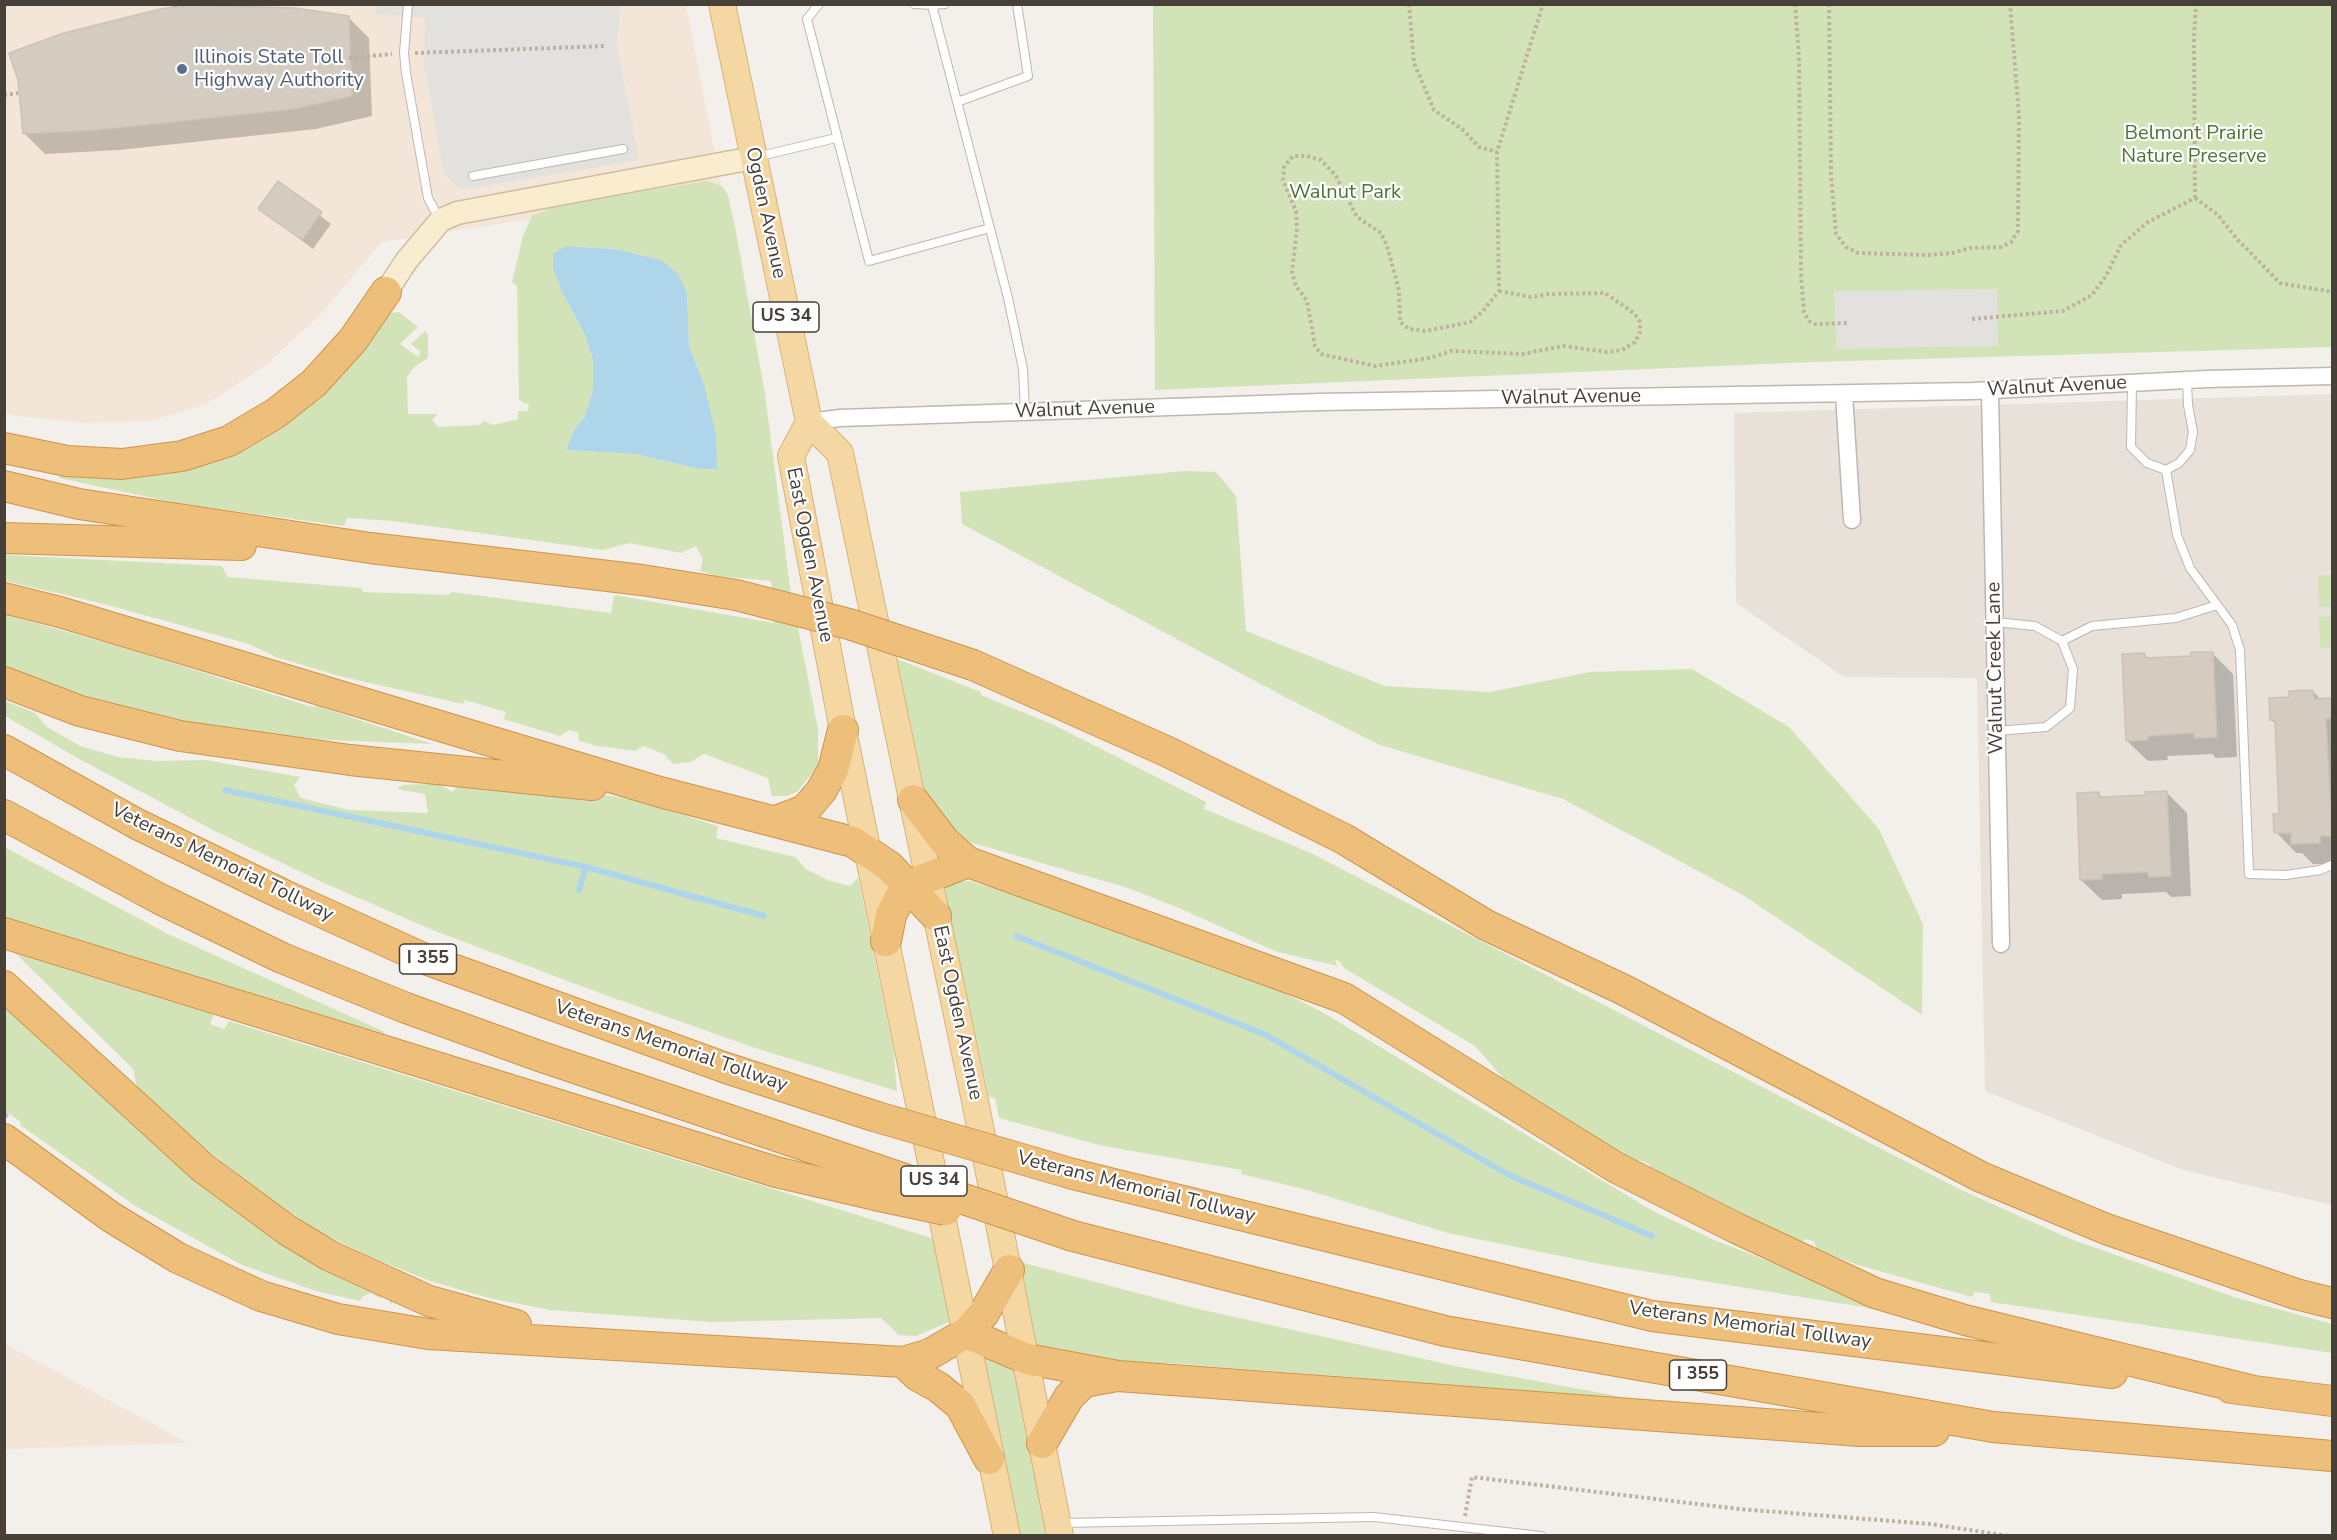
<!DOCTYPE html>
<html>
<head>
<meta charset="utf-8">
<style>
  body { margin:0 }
  #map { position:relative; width:2337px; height:1540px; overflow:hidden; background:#f3f0eb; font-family:"Nunito Sans",sans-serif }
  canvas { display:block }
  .frame { position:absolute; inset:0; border:6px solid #474039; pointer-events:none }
</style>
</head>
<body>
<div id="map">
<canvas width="2337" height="1540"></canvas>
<div class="frame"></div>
</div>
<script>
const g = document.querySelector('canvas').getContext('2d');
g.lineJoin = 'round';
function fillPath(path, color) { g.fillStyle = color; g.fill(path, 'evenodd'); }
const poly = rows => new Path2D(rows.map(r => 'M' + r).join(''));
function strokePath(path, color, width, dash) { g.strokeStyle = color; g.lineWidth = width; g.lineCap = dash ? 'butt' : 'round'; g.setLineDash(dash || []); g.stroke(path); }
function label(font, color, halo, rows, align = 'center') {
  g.font = font + ' "Nunito Sans",sans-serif'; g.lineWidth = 4.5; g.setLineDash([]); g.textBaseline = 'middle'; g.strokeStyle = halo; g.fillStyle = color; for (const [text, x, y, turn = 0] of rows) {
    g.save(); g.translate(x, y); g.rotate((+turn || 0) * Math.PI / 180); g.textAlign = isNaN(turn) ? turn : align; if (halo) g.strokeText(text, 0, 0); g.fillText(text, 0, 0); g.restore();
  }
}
fillPath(poly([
  [2332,394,2332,1205,2183,1170,1985,1091,1977,678,1844,677,1736,603,1734,413]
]), '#e7e1d9');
fillPath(poly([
  [5,5,686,5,722,190,382,242,320,315,265,366,206,404,151,421,85,423,15,416,5,412],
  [4,1344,5,1344,188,1443,5,1449]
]), '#f3e6d8');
fillPath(poly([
  [1153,5,2332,5,2332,347,1813,362,1155,390],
  [706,181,722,186,728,195,736,232,765,394,790,587,818,729,818,766,797,792,786,796,772,796,768,778,704,754,690,762,673,764,664,754,644,746,635,751,598,746,579,741,578,732,569,730,560,736,503,719,506,712,465,700,463,704,339,676,276,657,249,644,100,603,5,581,5,555,222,566,228,577,361,588,363,592,448,595,452,592,611,613,614,595,774,623,771,581,718,576,700,571,703,560,696,546,681,553,629,543,603,550,393,521,347,518,344,526,176,503,59,478,61,472,205,458,384,314,399,312,418,327,400,344,418,357,421,352,411,344,425,331,428,335,428,358,414,367,407,377,408,414,438,414,432,420,438,427,480,425,484,421,493,425,518,419,518,411,528,411,529,404,523,403,519,399,517,286,512,282,523,236,532,216,555,206],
  [567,246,615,249,661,260,687,293,689,346,704,384,699,469,636,454,566,450,574,430,585,416,593,389,593,360,585,335,562,292],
  [1184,471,1216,472,1236,496,1246,631,1385,686,1489,692,1590,672,1692,669,1789,727,1879,829,1923,924,1922,1015,1743,895,1563,799,1380,745,1285,697,962,524,960,492],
  [2332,575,2332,607,2319,607,2318,576],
  [4,614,125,648,312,707,317,706,432,744,330,740,254,732,182,721,105,704,5,670],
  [2332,616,2332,647,2320,648,2319,617],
  [897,659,981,692,981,695,1052,724,1206,802,1204,809,1309,852,1959,1189,2068,1238,2234,1297,2332,1324,2332,1353,1991,1302,1990,1294,1975,1292,1972,1297,1929,1285,1858,1265,1817,1250,1814,1241,1805,1239,1801,1244,1648,1173,1650,1164,1639,1160,1632,1164,1518,1095,1475,1046,1344,968,1338,960,1335,961,1338,966,1277,952,1179,908,1128,888,969,842,949,834,937,817,924,788],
  [5,701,35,713,47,727,80,746,118,757,156,761,206,760,300,777,294,785,301,798,349,810,428,813,425,794,397,789,403,785,428,784,431,779,452,792,466,778,543,784,634,800,718,826,716,838,795,857,806,869,830,881,850,886,858,877,893,1047,897,1091,761,1050,605,995,435,931,324,883,215,831,81,760,5,716],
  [4,847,168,934,385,1032,383,1035,380,1036,5,920],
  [969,881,1028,898,1237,969,1322,1012,1653,1211,1712,1239,1899,1313,1600,1264,1448,1233,1307,1190,1241,1174,1242,1170,1103,1146,999,1118,995,1098,989,1097,945,894,946,884],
  [14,952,214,1014,210,1024,224,1029,229,1021,935,1239,949,1322,916,1336,899,1335,881,1318,711,1322,550,1310,489,1298,430,1281,371,1257,322,1233,265,1196,151,1105,137,1087,133,1069],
  [4,1002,393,1297,392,1305,384,1295,379,1298,371,1293,362,1297,360,1301,316,1291,242,1265,134,1205,20,1125,21,1122,5,1111],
  [1020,1262,1194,1308,1460,1367,1618,1396,1619,1403,1398,1383,1391,1380,1167,1363,1163,1365,1052,1357,1037,1346],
  [979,1346,1016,1367,1048,1535,1018,1535]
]), '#d3e3b8');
fillPath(poly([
  [376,4,621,5,617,45,639,160,474,188,459,188,445,175,441,161,424,64,425,18,375,14],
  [1997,289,1998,346,1837,349,1834,291]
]), '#e3e1de');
fillPath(poly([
  [567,246,615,249,661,260,678,274,687,293,689,346,704,384,716,435,717,469,699,469,636,454,566,450,574,430,585,416,593,389,593,360,585,335,562,292,553,267,553,254]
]), '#aed5e9');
fillPath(poly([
  [348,17,369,38,372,116,316,129,119,150,45,154,24,133],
  [278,183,331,224,313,249,260,209],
  [2212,653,2233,674,2237,757,2216,758,2212,754,2167,756,2168,760,2148,761,2127,741,2144,654,2149,659,2193,658],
  [2313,691,2321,700,2332,700,2332,864,2313,864,2302,853,2296,853,2276,832,2280,815,2277,725,2271,720,2291,699],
  [2166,792,2187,813,2191,896,2171,897,2166,892,2122,894,2122,899,2102,900,2081,880,2099,794,2104,799,2147,797],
  [4,1110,9,1115,4,1121]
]), '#0003');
strokePath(poly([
  [225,790,586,867,764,916],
  [579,890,586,867],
  [1016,936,1264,1034,1509,1175,1652,1236]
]), '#aed5e9', 6);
const building = poly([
  [189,5,295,8,349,16,352,96,294,109,98,130,23,134,18,80,9,53,64,33,160,9,189,5],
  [278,181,322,212,302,240,258,209,278,181],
  [2191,652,2213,652,2217,737,2194,738,2194,733,2148,736,2148,740,2126,741,2122,654,2145,653,2145,658,2191,656,2191,652],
  [2313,690,2314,699,2332,698,2332,718,2326,719,2332,836,2320,836,2320,843,2291,844,2291,833,2274,833,2273,814,2279,814,2275,720,2270,720,2269,698,2289,697,2289,691,2313,690],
  [2167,791,2171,876,2149,877,2148,872,2102,874,2102,879,2080,880,2077,793,2099,792,2099,797,2146,795,2145,792,2167,791]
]);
fillPath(building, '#d4cbc1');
strokePath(building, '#cec2b5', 1.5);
const lane = poly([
  [408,4,404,53,406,73,428,198,440,220],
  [819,4,807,19,869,261,990,228],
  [914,4,932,5,1008,298,1023,369,1025,412],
  [932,5,945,4],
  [957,102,1028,76,1017,4],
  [756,157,836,138],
  [473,176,623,149],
  [2132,383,2131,447,2147,463,2166,470,2179,463,2190,450,2193,432,2188,405,2187,380],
  [2166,470,2177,535,2190,568,2232,625,2240,650,2249,874,2286,875,2320,870,2332,865],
  [1995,622,2035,626,2062,641,2092,626,2176,618,2217,605],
  [1997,731,2046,727,2070,708,2073,669,2062,641],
  [1061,1523,1374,1517,1541,1536]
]);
const street = poly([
  [1990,391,2001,944],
  [1844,394,1852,520],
  [809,422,840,418,1320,402,1973,391,2207,379,2332,376]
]);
const secondary = poly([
  [386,292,407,260,441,220,457,213,753,158]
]);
const primary = poly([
  [722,4,809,422],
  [809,422,840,453,975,1101,1060,1536],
  [809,422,791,456,843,730,1007,1536]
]);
const highway = poly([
  [4,448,67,461,122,464,182,456,229,441,276,413,314,383,353,340,386,292],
  [4,486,79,504,370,548,642,580,736,595],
  [4,538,241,545],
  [4,598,60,612,660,792,853,842,889,866,936,916],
  [973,665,1168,752,1344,839,1486,925,1624,990,1981,1177,2106,1229,2296,1294,2332,1303],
  [4,682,80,711,180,736,350,760,592,785],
  [4,750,137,824,284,895,425,959,726,1068,874,1116],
  [913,800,945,842,968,862,1344,998,1615,1167,1736,1228,1875,1293,1965,1320,2250,1390],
  [4,815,160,899,282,958,406,1008,542,1057,875,1169],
  [776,821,805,810,821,791,833,770,843,730],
  [4,933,776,1172,875,1195],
  [886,941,891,915,906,886,968,862],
  [4,986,203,1168,287,1230,330,1256,429,1301,516,1325],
  [4,1139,111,1217,178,1258,261,1296,338,1319,428,1334,903,1362,930,1354,966,1333,984,1313,1009,1270],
  [1073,1174,1652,1316,2112,1373],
  [1073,1236,1445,1331,1993,1427,2332,1456],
  [966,1333,1027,1359,1118,1376,1860,1431,1934,1431],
  [903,1362,918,1376,938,1387,960,1405,989,1459],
  [2231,1388,2332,1401],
  [1042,1443,1069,1397,1084,1382,1112,1377]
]);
strokePath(lane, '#beb7ae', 10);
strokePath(street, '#beb7ae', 19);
strokePath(secondary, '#cebe9f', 25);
strokePath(primary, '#d7b275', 28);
strokePath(highway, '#cd944b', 32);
strokePath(poly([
  [175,4,175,7],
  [1409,4,1414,63,1434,110,1462,129,1479,147,1497,152],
  [1795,4,1799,57,1801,276,1804,312,1809,321,1815,324,1847,323],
  [1829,4,1831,174,1836,234,1846,247,1858,253,1928,255,1952,253,1970,248,2001,247,2011,242,2018,231,2019,116,2010,4],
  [415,53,606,46],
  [349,58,392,54],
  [4,95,18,93],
  [2195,198,2194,38,2196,4],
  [2195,198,2218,215,2237,239,2280,283,2332,292],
  [1499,291,1531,297,1549,294,1605,293,1635,314,1640,322,1640,332,1635,342,1622,350,1607,352,1563,346,1523,354,1451,351,1430,358,1375,366,1321,354,1315,346,1307,301,1296,286,1292,272,1297,228,1296,211,1283,180,1284,167,1293,156,1307,156,1321,160,1336,176,1357,217,1381,233,1387,246,1399,290,1400,322,1409,329,1426,331,1470,322,1482,312,1499,291,1497,152,1543,4],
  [1972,319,2063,311,2092,295,2106,276,2121,245,2148,222,2195,198],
  [1465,1516,1472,1477,1739,1509,1930,1524,2009,1536]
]), '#beb2a1', 4, [3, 3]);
strokePath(lane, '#fff', 8);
strokePath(street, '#fff', 16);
strokePath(secondary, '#f9eccf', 22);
strokePath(primary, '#f4d7a3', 26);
strokePath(highway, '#eebf7a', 30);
const highwayBridge = poly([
  [736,595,849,624,973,665],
  [874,1116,1073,1174],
  [875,1169,1073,1236],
  [875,1195,946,1210]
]);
strokePath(highwayBridge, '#cd944b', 32, []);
strokePath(highwayBridge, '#eebf7a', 30);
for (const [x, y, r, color] of [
  [182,69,6,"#5c6f8a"]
]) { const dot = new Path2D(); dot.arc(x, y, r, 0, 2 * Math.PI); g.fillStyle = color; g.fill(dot); strokePath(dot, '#fff', 2); }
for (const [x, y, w] of [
  [786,317,66],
  [428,959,57],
  [934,1181,66],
  [1698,1375,57]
]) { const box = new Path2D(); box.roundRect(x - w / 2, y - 15, w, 30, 4.5); g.fillStyle = '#fff'; g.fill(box); strokePath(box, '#474039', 1.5); }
label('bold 18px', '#474039', null, [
  ["US 34",786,317],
  ["I 355",428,959],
  ["US 34",934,1181],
  ["I 355",1698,1375]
]);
label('20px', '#4e5e75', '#fff', [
  ["Illinois State Toll",194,58],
  ["Highway Authority",194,81]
], 'left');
label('20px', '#4f7332', '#fff', [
  ["Belmont Prairie",2194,134],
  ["Nature Preserve",2194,157],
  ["Walnut Park",1345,193]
]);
label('20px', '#474039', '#fff', [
  ["Ogden Avenue",765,213,78],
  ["Walnut Avenue",2057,387,-3],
  ["Walnut Avenue",1571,398,-1],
  ["Walnut Avenue",1085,410,-2],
  ["East Ogden Avenue",809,555,79],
  ["Walnut Creek Lane",1996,668,-91],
  ["Veterans Memorial Tollway",222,863,26],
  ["East Ogden Avenue",957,1013,78],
  ["Veterans Memorial Tollway",671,1047,19],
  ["Veterans Memorial Tollway",1136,1188,14],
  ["Veterans Memorial Tollway",1750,1326,8]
]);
</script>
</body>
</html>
